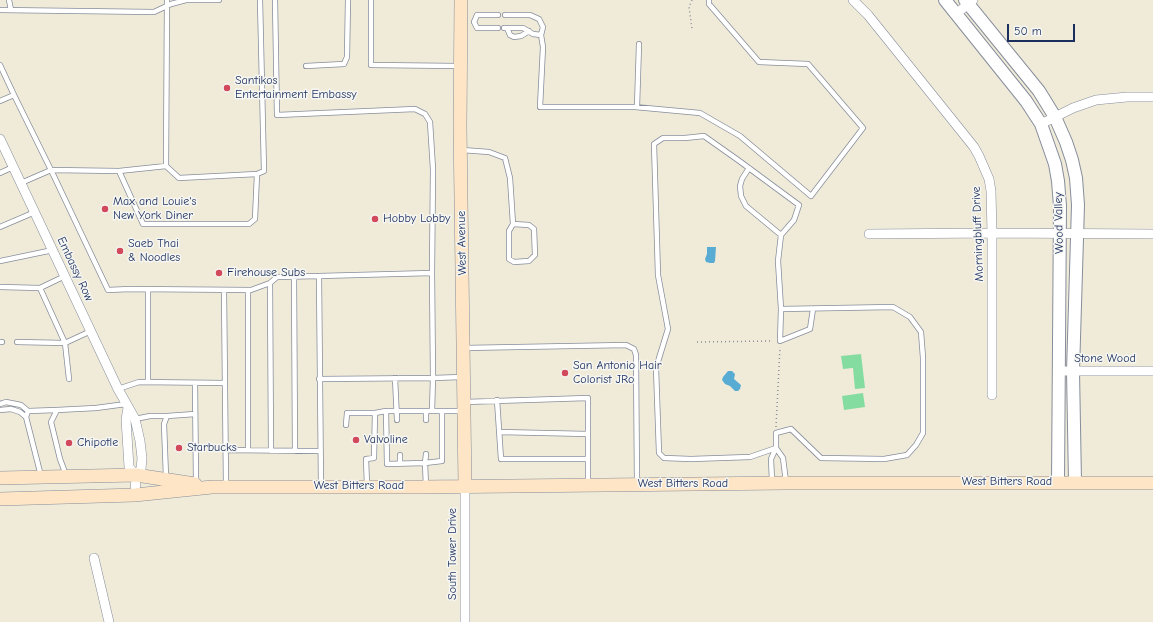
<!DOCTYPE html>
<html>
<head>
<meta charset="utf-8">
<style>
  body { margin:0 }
  #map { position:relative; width:1153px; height:622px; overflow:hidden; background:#f0ebd8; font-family:"Comic Neue",sans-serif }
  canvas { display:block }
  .scale { position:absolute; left:1007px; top:24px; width:68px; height:18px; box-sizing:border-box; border:2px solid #1b2f5e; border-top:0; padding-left:5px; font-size:12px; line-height:14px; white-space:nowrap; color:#1b2f5e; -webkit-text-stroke:3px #f6f6f2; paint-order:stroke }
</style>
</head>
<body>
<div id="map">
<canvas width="1153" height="622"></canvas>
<div class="scale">50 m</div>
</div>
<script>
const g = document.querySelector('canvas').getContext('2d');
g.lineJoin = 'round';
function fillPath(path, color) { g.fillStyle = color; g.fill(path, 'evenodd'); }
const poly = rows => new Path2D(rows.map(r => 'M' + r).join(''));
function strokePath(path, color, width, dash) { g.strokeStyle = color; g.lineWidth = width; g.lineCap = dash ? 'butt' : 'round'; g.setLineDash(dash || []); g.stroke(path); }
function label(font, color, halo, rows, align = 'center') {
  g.font = font + ' "Comic Neue",sans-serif'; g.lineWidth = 3; g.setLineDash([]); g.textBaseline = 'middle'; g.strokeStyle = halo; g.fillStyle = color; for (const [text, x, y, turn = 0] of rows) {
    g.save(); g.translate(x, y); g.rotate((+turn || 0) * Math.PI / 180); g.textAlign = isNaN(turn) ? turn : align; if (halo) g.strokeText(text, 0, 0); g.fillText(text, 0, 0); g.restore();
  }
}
fillPath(poly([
  [861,354,865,388,855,389,853,368,862,367,843,369,841,356],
  [863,393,865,407,844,410,842,396]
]), '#84dca1');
fillPath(poly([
  [707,247,716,247,715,261,714,263,710,263,706,262,705,259,707,254],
  [728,371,732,371,735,374,734,379,741,385,740,389,738,391,735,391,730,386,725,384,722,380,723,377]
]), '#58acd4');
const service = poly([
  [9,0,11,10],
  [275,0,277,115,415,109,425,114,430,122,433,169,432,273],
  [371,0,371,65,458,66],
  [0,10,154,12,171,4,186,0,219,0],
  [505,15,530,15,539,19,543,27,541,35,543,47,540,107,635,107,700,113,740,136,811,196,863,128,808,64,759,62,709,4,709,0],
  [474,22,477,28,498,28],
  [474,22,477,15,498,15],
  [504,28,523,28,533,34,541,35],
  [507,28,510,35,514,37,521,36,529,31],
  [0,65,14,95],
  [306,66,344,64,347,57,348,0],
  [0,101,14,95,51,170,119,171,143,224,249,224,255,219,257,174,179,178,166,166,167,0],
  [637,107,639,44],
  [462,150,489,152,505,158,510,178,513,224,509,231,509,259,514,262,529,261,535,255,534,229,529,225,513,224],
  [749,168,742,179,740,186,741,196,746,206,781,235],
  [119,171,166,166],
  [0,173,13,167],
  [257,174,264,171,260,0],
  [21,183,51,170,108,290,130,289,251,290,270,283,277,277,319,276],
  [0,227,35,212],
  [0,261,53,250],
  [65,276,40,288,65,343,91,331],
  [294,277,295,451],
  [270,283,271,451],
  [0,287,40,288],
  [248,290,248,450],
  [224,291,226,485],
  [781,309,780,341,810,329,813,309],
  [0,342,2,342],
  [17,342,65,343,69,379],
  [464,348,626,345,634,349,636,355,637,484],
  [395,378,397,420],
  [319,379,433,378,432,411],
  [148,382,148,290],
  [195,383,196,483],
  [118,389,139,382,225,383],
  [497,400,501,459,588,459],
  [465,402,588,398,588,483],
  [0,404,6,402,21,405,28,411,57,410],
  [0,410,11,409,20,412,26,417],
  [28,411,26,417,41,476],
  [442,411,462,411],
  [375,413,386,411],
  [135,419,150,416,167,416],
  [426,420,426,411],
  [346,425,347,413,375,413,374,458,366,459,367,485],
  [499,432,588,434],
  [776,448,783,458,786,482],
  [225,450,320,451],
  [400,455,400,463],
  [66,475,60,459,51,422,57,410,96,408,126,404],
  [166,477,164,424,167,416,195,414],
  [772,481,771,459,776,448,776,433,791,429,821,458,884,459,907,455,916,445,923,433,923,358,921,332,910,317,893,307,781,309,778,261,781,235,794,220,799,205,738,160,704,136,685,138,663,138,654,144,658,275,668,329,656,368,659,453,664,458,691,459,750,457,776,448],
  [321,486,319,276,432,273,433,378,462,377],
  [426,486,425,463,442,461,442,411,386,411,387,464,425,463,426,454]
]);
const minor = poly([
  [853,0,868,15,974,147,979,156,989,179,991,191,992,233,992,395],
  [956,14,973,0],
  [1041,124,1073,108,1096,100,1127,97,1153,97],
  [0,139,118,389,135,419,140,441,142,458,141,469,136,475,135,495],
  [869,234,992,233,1153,234],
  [1058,371,1153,371],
  [128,408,126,419,129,467,136,475],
  [94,558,109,622],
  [465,622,465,486]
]);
const tertiary = poly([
  [945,0,1026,101,1041,124,1055,164,1058,181,1060,206,1058,482],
  [965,0,1039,91,1055,117,1066,142,1072,160,1076,178,1078,205,1073,371,1075,482]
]);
const secondary = poly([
  [461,0,460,127,465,486],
  [0,478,136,475,195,484],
  [0,499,135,495,212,487,422,487,786,483,1153,483]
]);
strokePath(service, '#868d9b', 6);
strokePath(minor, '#868d9b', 10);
strokePath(tertiary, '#868d9b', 14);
strokePath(secondary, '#868d9b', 14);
strokePath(poly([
  [692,0,689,7,692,29],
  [697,342,773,341],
  [776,427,780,347]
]), '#868d9b', 1.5, [1, 3]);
strokePath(service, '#fff', 4.5);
strokePath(minor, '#fff', 9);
strokePath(tertiary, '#fff', 12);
strokePath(secondary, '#fde5c5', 13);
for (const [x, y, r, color] of [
  [227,88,4,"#d1495b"],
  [105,209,4,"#d1495b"],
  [375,219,4,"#d1495b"],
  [120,251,4,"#d1495b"],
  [219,273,4,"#d1495b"],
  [565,373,4,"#d1495b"],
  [356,440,4,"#d1495b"],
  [69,443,4,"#d1495b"],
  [179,448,4,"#d1495b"]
]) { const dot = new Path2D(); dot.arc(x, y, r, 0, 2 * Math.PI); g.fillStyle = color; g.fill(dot); strokePath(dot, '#f6f6f2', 1.5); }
label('12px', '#1b2f5e', '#f6f6f2', [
  ["Santikos",235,81],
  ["Entertainment Embassy",235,95],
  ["Max and Louie's",113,202],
  ["New York Diner",113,216],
  ["Hobby Lobby",383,219],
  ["Saeb Thai",128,244],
  ["& Noodles",128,258],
  ["Firehouse Subs",227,273],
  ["San Antonio Hair",573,366],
  ["Colorist JRo",573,380],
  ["Valvoline",364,440],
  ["Chipotle",77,443],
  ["Starbucks",187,448]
], 'left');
label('12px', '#1b2f5e', '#f6f6f2', [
  ["Wood Valley",1059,223,-91],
  ["Morningbluff Drive",978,234,-92],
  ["West Avenue",462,243,-91],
  ["Embassy Row",75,269,65],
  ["Stone Wood",1105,359],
  ["West Bitters Road",1007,482],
  ["West Bitters Road",683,484],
  ["West Bitters Road",359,486],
  ["South Tower Drive",453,554,-90]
]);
</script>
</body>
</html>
